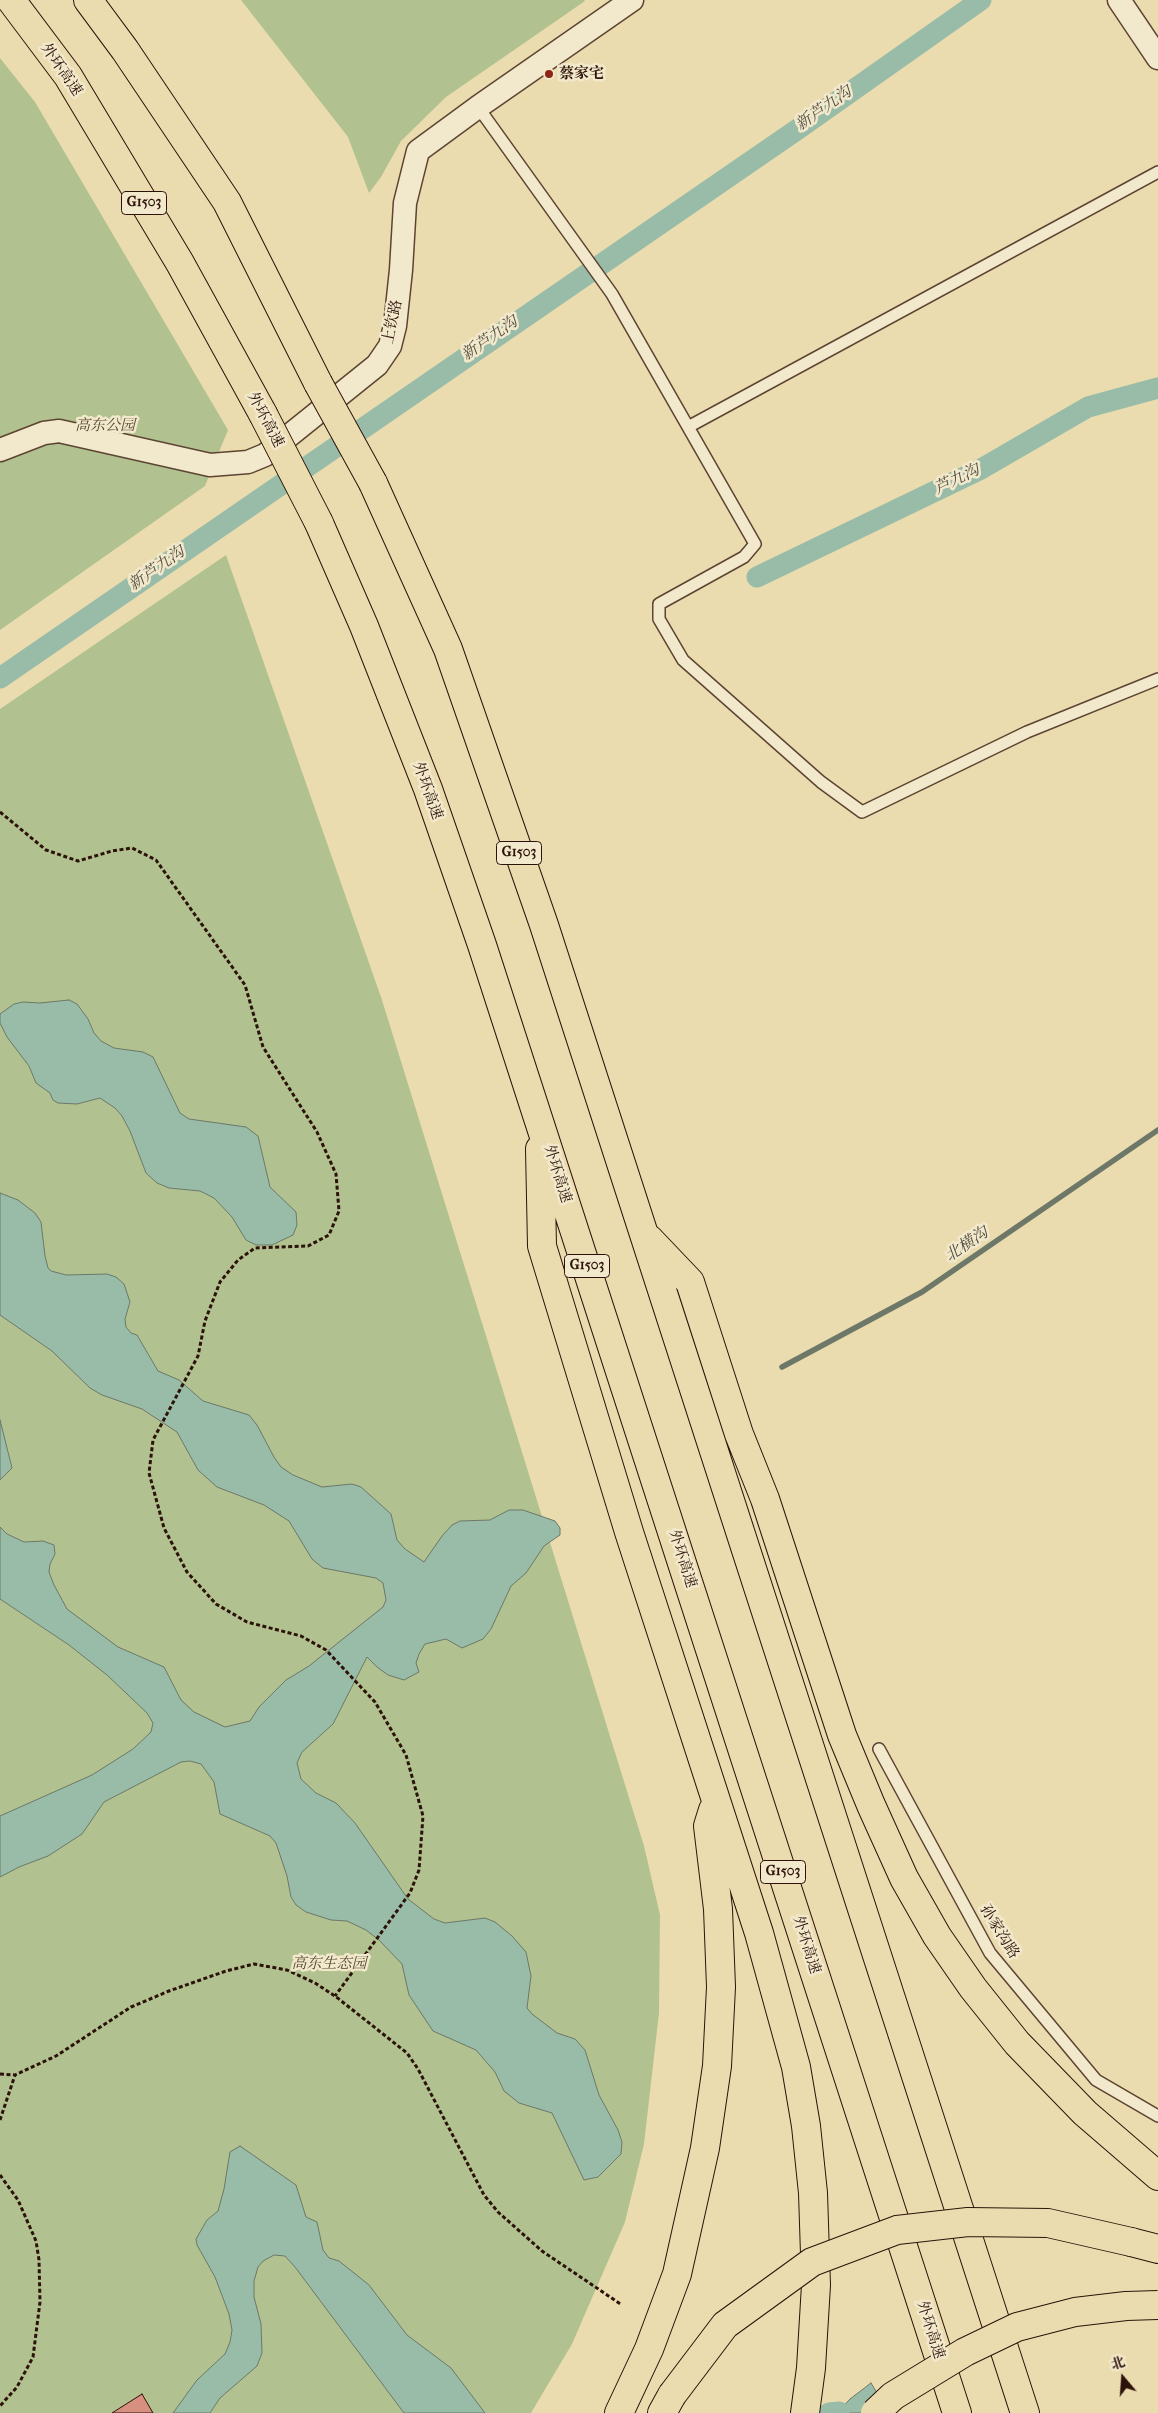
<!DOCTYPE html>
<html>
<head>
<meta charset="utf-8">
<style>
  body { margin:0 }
  #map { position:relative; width:1158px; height:2413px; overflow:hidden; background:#ebdcaf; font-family:"IM FELL French Canon","Noto Serif SC",serif }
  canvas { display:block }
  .north { position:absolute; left:1098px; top:2353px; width:50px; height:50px; -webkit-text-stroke:4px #f2e8cb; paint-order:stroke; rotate:342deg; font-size:14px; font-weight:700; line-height:20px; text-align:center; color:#2c1209 }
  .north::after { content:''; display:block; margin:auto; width:18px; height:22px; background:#2c1209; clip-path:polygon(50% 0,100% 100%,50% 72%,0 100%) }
</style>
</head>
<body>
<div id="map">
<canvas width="1158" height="2413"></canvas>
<div class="north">北</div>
</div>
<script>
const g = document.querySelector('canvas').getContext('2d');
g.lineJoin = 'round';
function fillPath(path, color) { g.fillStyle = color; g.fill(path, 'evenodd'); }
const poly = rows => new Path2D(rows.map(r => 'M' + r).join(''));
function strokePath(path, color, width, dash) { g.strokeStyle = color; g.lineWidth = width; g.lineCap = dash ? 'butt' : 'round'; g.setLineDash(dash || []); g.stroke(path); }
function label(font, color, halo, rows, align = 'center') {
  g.font = font + ' "IM FELL French Canon","Noto Serif SC",serif'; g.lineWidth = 5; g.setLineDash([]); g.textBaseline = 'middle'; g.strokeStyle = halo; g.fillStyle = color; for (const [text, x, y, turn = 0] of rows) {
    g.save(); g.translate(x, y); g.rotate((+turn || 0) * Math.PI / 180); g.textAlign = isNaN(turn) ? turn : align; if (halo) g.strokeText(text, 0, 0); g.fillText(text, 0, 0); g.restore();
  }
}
fillPath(poly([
  [241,0,584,0,585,1,446,97,401,141,381,177,369,193,348,137],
  [0,58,35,102,228,430,205,486,0,630],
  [226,555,382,1000,644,1846,660,1915,659,2013,644,2144,625,2222,572,2344,531,2413,0,2413,0,709]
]), '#b1c290');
const water = poly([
  [69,1000,77,1004,88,1019,94,1033,101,1041,114,1048,143,1052,153,1057,180,1113,189,1119,246,1127,258,1136,270,1187,296,1212,297,1225,293,1235,272,1245,256,1245,246,1240,232,1217,214,1198,200,1191,169,1188,157,1183,146,1173,130,1131,122,1116,115,1108,100,1098,77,1104,58,1103,53,1100,50,1093,36,1083,29,1066,7,1037,0,1023,0,1014,14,1004,23,1002,40,1003,69,1000],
  [0,1193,18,1200,35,1213,41,1222,45,1256,48,1268,51,1271,66,1275,107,1274,116,1277,124,1284,130,1302,125,1319,126,1327,131,1333,137,1335,158,1371,179,1380,203,1401,249,1415,257,1425,274,1457,281,1467,293,1475,322,1487,352,1484,361,1487,391,1514,397,1540,405,1549,424,1562,442,1536,452,1525,460,1521,490,1520,509,1510,523,1510,555,1521,560,1528,560,1535,544,1546,526,1573,511,1586,491,1629,483,1639,462,1648,446,1639,425,1644,419,1654,416,1663,419,1672,404,1680,388,1675,377,1667,367,1657,333,1724,302,1752,297,1763,301,1779,316,1793,336,1803,355,1823,408,1899,434,1919,445,1923,485,1918,495,1922,512,1936,526,1952,531,1976,527,2008,532,2014,557,2033,575,2039,585,2050,599,2095,618,2130,622,2142,621,2154,598,2177,584,2180,552,2113,519,2103,504,2091,495,2072,476,2050,433,2031,409,1995,402,1964,379,1940,366,1930,347,1921,331,1920,306,1912,296,1905,291,1897,287,1876,276,1843,270,1836,220,1814,214,1782,201,1764,190,1761,181,1762,104,1802,82,1834,48,1856,19,1867,0,1877,0,1816,92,1775,133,1749,151,1732,153,1723,147,1713,107,1675,69,1645,0,1599,0,1527,7,1534,24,1542,43,1541,54,1545,55,1554,50,1564,49,1572,54,1585,67,1609,118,1647,164,1667,181,1700,194,1712,225,1727,250,1721,259,1707,286,1680,309,1666,383,1607,386,1600,383,1583,376,1578,323,1568,312,1559,289,1521,264,1505,217,1487,198,1470,177,1432,142,1409,102,1395,90,1388,52,1351,0,1315,0,1193],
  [0,1420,12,1468,0,1480,0,1420],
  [240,2146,296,2185,306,2217,317,2222,323,2250,329,2258,339,2261,369,2285,407,2335,451,2368,485,2413,404,2413,295,2267,285,2256,274,2255,263,2261,258,2267,254,2281,254,2297,261,2324,262,2353,257,2366,220,2398,210,2413,173,2413,197,2380,225,2354,230,2342,232,2330,229,2314,215,2277,197,2245,196,2239,207,2220,218,2211,224,2189,230,2152,240,2146],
  [871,2383,889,2413,837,2413,850,2399,871,2383]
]);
fillPath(water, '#98bca8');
strokePath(water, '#6d7868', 1);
strokePath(poly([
  [782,1367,922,1292,1158,1130]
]), '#6d7868', 5.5);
strokePath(poly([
  [757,577,981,469,1088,407,1158,388],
  [0,678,798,129,981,0],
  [829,2413,839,2412]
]), '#98bca8', 21);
const building = poly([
  [142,2394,153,2413,112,2413,142,2394]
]);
fillPath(building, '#d79080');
strokePath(building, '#2c1209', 1);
const service = poly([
  [478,107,612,294,755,544,744,557,659,604,659,619,683,660,821,782,862,812,1027,732,1158,679],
  [688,427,1158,172],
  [879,1749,990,1953,1096,2080,1158,2116]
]);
const minor = poly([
  [1119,0,1158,58],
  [0,450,44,433,59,431,210,465,248,462,265,455,377,365,390,346,395,326,401,270,405,203,418,151,478,107,632,0]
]);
const motorway = poly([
  [11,0,68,76,180,263,263,414],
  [88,0,125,50,227,202,318,383],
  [373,483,448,649,544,925,1025,2413],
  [319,523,364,626,428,789,482,945,957,2413],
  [540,1149,542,1246,629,1532,759,1933,796,2067,806,2126,813,2193,816,2285,811,2368,805,2413],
  [649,1239,690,1282,739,1434,765,1499,842,1735,871,1805,904,1878,937,1936,973,1988,1017,2043,1085,2113,1158,2176],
  [1131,2242,1158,2249],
  [619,2413,649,2349,677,2274,705,2148,717,2066,721,1987,718,1909,708,1826,713,1810],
  [662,2413,672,2395]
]);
strokePath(service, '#5c4432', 14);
strokePath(minor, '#5c4432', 25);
strokePath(motorway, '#2c1209', 30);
strokePath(poly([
  [0,812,46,850,78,861,112,851,132,848,156,860,245,985,263,1047,317,1132,336,1174,339,1211,329,1235,308,1246,255,1248,238,1260,220,1282,205,1321,198,1356,153,1440,149,1473,164,1528,187,1572,216,1604,247,1622,301,1636,326,1650,375,1702,406,1755,423,1816,419,1870,410,1893,335,1996],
  [0,2074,15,2075,56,2056,131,2007,169,1991,226,1971,254,1964,287,1970,315,1983,335,1996,407,2053,418,2069,484,2195,498,2212,542,2251,622,2305],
  [0,2120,15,2075],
  [0,2175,18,2200,36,2241,39,2260,40,2302,33,2357,17,2387,0,2406]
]), '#2c1209', 3, [4, 2.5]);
strokePath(service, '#f2e8cb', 11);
strokePath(minor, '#f2e8cb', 22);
strokePath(motorway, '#ebdcaf', 28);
const motorwayBridge = poly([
  [318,383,373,483],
  [263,414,319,523],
  [672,2395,725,2325,812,2262,897,2230,968,2222,1048,2223,1131,2242],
  [875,2413,893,2396,965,2352,1017,2327,1075,2312,1126,2306,1158,2305]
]);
strokePath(motorwayBridge, '#2c1209', 30, []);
strokePath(motorwayBridge, '#ebdcaf', 28);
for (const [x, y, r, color] of [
  [549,74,5,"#8f2418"]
]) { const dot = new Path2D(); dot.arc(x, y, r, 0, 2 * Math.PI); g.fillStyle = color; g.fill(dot); strokePath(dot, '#f2e8cb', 2); }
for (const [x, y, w] of [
  [144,203,45],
  [519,853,45],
  [587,1266,45],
  [783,1872,45]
]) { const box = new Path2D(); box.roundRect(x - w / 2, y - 11.5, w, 23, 4); g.fillStyle = '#f2e8cb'; g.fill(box); strokePath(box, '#2c1209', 1); }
label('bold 14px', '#2c1209', null, [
  ["G1503",144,203],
  ["G1503",519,853],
  ["G1503",587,1266],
  ["G1503",783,1872]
]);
label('15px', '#2c1209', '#f2e8cb', [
  ["外环高速",61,70,55],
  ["上钦路",393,322,-78],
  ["外环高速",265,420,62],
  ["外环高速",427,791,70],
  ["外环高速",557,1174,72],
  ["外环高速",682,1559,72],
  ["孙家沟路",999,1932,58],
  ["外环高速",806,1945,72],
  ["外环高速",930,2330,72]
]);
label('bold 15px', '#2c1209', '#f2e8cb', [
  ["蔡家宅",559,74]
], 'left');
label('italic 15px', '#544732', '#f2e8cb', [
  ["高东公园",105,426],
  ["高东生态园",329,1964]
]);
label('italic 16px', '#524e41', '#f2e8cb', [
  ["新芦九沟",824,109,-35],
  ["新芦九沟",490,339,-35],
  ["芦九沟",957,480,-26],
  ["新芦九沟",157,569,-35],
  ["北横沟",967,1245,-34]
]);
</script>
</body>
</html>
